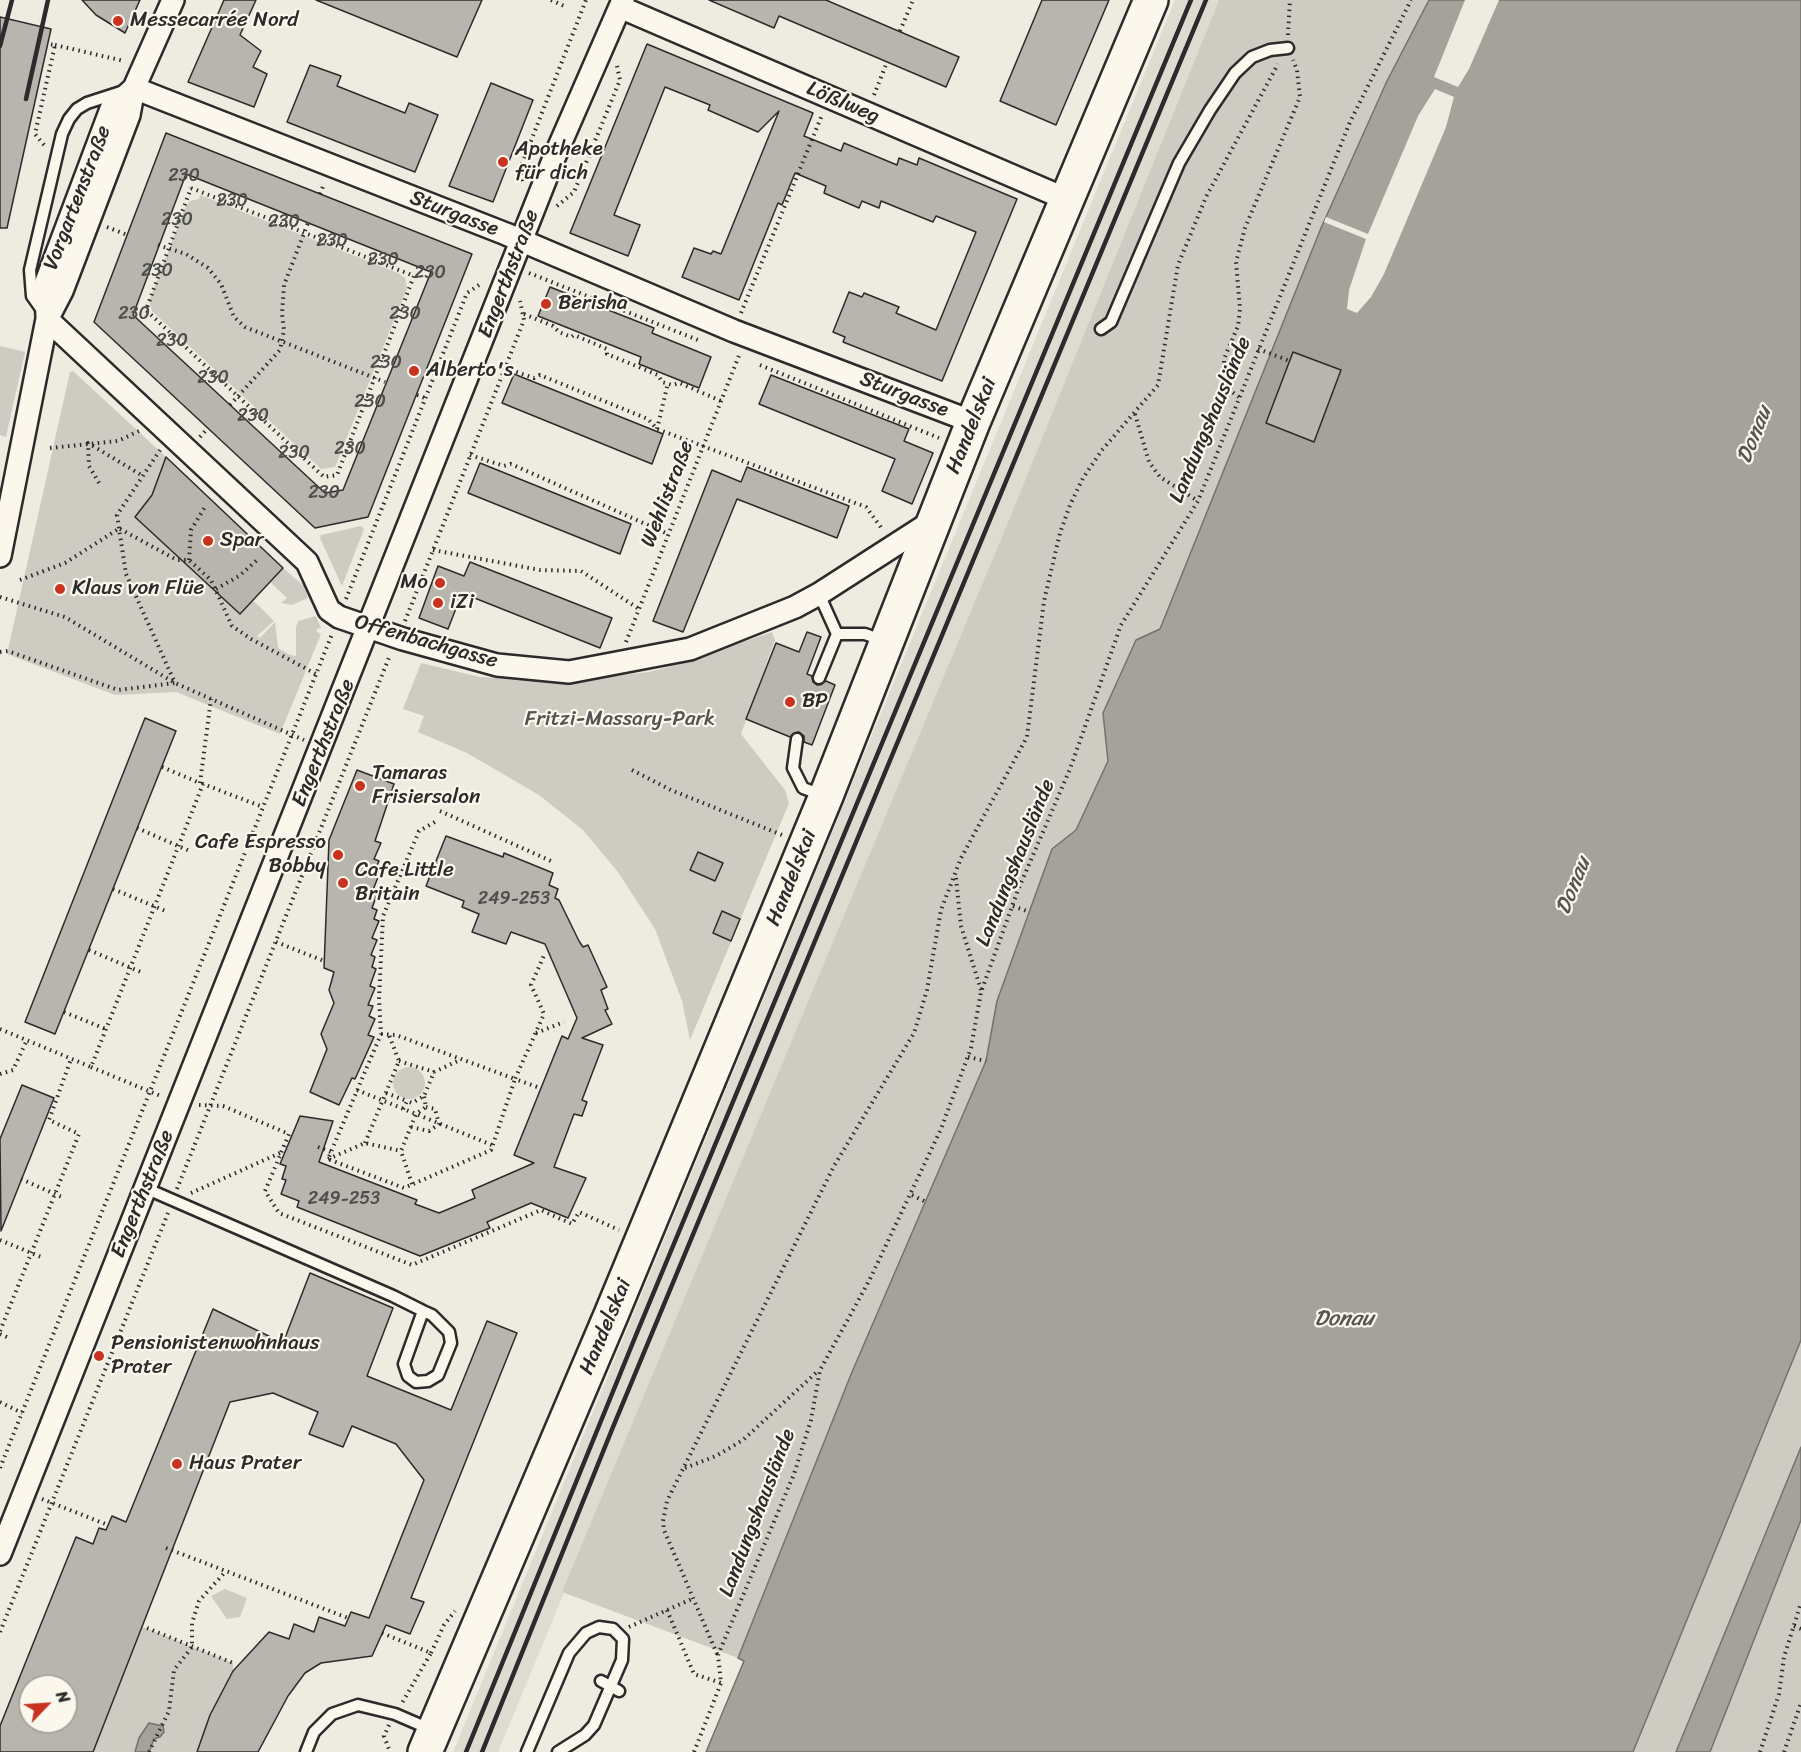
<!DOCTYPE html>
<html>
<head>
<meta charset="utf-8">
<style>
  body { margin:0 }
  #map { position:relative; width:1801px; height:1752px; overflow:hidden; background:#eeebe0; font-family:Sriracha,sans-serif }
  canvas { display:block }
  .north { position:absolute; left:18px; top:1674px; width:60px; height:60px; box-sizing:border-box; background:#fbf7ec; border:2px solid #a8a59f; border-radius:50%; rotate:65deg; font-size:16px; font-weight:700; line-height:24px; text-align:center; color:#2b2b2b }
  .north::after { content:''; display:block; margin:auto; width:21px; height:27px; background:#c8321e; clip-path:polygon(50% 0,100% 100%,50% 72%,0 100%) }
</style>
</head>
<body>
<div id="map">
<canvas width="1801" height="1752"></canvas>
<div class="north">N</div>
</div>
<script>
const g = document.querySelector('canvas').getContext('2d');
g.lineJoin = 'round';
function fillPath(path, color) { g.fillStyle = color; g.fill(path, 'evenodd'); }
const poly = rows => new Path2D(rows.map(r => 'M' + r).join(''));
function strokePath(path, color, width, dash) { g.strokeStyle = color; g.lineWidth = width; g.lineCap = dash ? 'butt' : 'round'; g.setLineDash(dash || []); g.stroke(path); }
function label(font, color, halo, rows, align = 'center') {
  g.font = font + ' Sriracha,sans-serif'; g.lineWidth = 4.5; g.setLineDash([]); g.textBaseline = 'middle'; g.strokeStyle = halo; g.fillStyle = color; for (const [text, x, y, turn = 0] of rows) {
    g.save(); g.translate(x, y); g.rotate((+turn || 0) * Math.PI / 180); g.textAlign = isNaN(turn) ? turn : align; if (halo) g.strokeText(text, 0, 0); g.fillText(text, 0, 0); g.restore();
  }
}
fillPath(poly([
  [1175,0,1219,0,1011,515,498,1752,453,1752]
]), '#dedbd1');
fillPath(poly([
  [1219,0,1429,0,1387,81,1321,228,1160,629,1136,640,1103,713,1108,761,1076,830,1052,850,997,1001,986,1061,852,1372,738,1658,562,1592,1011,515],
  [200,195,398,273,405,278,407,288,335,467,321,469,152,311,149,301,185,208,190,201,199,199],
  [0,346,25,352,6,437,0,435],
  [73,371,166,457,152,495,135,517,240,614,253,601,259,606,274,621,257,636,260,638,275,622,278,648,290,655,296,656,296,627,298,621,316,616,321,628,317,629,317,632,321,634,280,734,176,692,115,695,7,654,70,372],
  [361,526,364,529,342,586,320,538,321,535],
  [283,568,304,586,308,598,292,605,281,603,287,598,270,582],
  [772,632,775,640,741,734,785,790,789,803,690,1040,682,1001,655,929,618,872,583,830,539,795,467,753,418,732,424,716,403,709,421,663,480,677,569,681,649,672,680,664],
  '393 1083a16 16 0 1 1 32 0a16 16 0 1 1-32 0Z',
  [1801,1340,1801,1447,1676,1752,1633,1752],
  [1801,1520,1801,1752,1710,1752,1730,1701],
  [225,1589,247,1598,240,1617,227,1619,211,1596],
  [143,1627,233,1663,233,1671,210,1715,197,1752,93,1752]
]), '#cecbc2');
const water = poly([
  [1429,0,1801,0,1801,1340,1633,1752,706,1752,744,1661,738,1658,852,1372,986,1061,997,1001,1052,849,1076,830,1108,761,1103,713,1136,640,1160,629,1321,228,1387,81,1429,0],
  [1801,1447,1801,1520,1710,1752,1676,1752,1801,1447],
  [149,1723,163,1726,164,1732,160,1737,154,1739,149,1752,135,1752,139,1738,149,1723]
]);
fillPath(water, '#a4a29a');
strokePath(water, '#74726e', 1.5);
fillPath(poly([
  [1465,0,1499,0,1469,69,1458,87,1434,77],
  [1435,89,1454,97,1446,127,1384,274,1371,297,1357,313,1347,309,1349,290,1366,239,1324,222,1326,217,1368,234,1418,116]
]), '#eeebe0');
const building = poly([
  [82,0,140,0,125,33,96,15,82,0],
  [224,0,256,0,240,35,261,51,253,67,267,74,254,107,188,82,224,0],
  [316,0,482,0,457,57,316,0],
  [709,0,826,0,959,57,946,87,779,16,774,28,709,0],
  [1042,0,1109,0,1056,125,1000,101,1042,0],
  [0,17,51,29,7,228,0,228,0,17],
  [647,44,813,113,804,136,841,151,844,143,897,165,899,158,917,165,919,158,1017,199,942,381,843,342,845,337,833,332,849,292,862,297,864,293,899,307,896,313,936,330,976,232,936,216,933,222,881,201,879,208,862,201,859,208,824,193,826,186,795,173,782,205,778,203,739,300,682,277,694,248,711,254,713,251,721,254,779,111,758,132,708,110,710,105,665,87,614,215,640,225,628,256,570,233,647,44],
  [310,65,341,76,337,86,405,113,409,103,438,115,415,172,287,122,310,65],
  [491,83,533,100,493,202,449,186,491,83],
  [166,133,472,254,368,517,315,528,94,322,166,133],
  [186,174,431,272,343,490,325,493,133,315,186,174],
  [550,287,654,328,652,333,711,357,699,388,639,364,641,357,538,316,550,287],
  [1293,352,1341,370,1314,442,1266,423,1293,352],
  [514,374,663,434,652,464,502,403,514,374],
  [771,375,909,429,904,441,933,453,912,504,882,491,895,459,759,404,771,375],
  [166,457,283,568,240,614,135,517,152,495,166,457],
  [480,463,631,524,620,554,468,493,480,463],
  [747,467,849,506,837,538,737,499,683,632,653,621,712,470,741,482,747,467],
  [470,562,612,618,600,648,462,593,448,629,419,618,438,566,464,576,470,562],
  [807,632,821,637,807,674,812,676,813,682,817,685,826,681,835,685,812,745,804,742,804,736,799,732,790,737,746,719,776,643,799,652,807,632],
  [145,718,176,731,55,1034,25,1022,145,718],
  [357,770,394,784,375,841,381,843,374,859,379,861,375,870,380,872,373,890,378,892,372,908,377,910,374,919,379,921,372,938,377,940,371,955,375,957,372,967,376,969,370,986,375,988,368,1005,373,1006,369,1016,375,1019,368,1035,374,1037,355,1079,352,1078,339,1105,310,1092,327,1049,321,1034,334,1003,329,990,334,972,324,968,329,840,357,770],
  [446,836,503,857,504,853,553,873,549,885,558,889,555,898,559,900,579,941,583,947,588,945,607,987,601,990,608,1009,605,1010,612,1024,582,1038,603,1045,582,1100,587,1102,582,1116,574,1114,554,1167,586,1178,568,1218,531,1203,487,1222,490,1228,420,1256,297,1207,299,1201,281,1194,286,1180,282,1179,286,1166,280,1164,300,1116,333,1121,319,1162,417,1200,415,1204,439,1213,475,1198,472,1190,534,1163,514,1155,562,1036,568,1039,577,1018,545,944,511,932,506,944,472,932,479,914,462,907,464,901,426,886,446,836],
  [698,852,723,863,715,881,690,870,698,852],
  [722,911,740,919,731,941,713,933,722,911],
  [22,1085,54,1098,1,1231,0,1139,22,1085],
  [310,1273,393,1308,367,1376,451,1410,487,1321,517,1333,411,1598,424,1602,410,1634,386,1625,372,1656,321,1663,305,1673,288,1696,258,1752,197,1752,210,1715,233,1671,269,1632,289,1639,294,1624,314,1632,319,1617,345,1626,351,1612,369,1618,424,1480,396,1444,352,1426,343,1447,309,1434,318,1412,273,1393,230,1402,93,1752,0,1752,0,1726,76,1537,93,1544,99,1528,106,1530,112,1516,126,1522,213,1309,283,1343,310,1273],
  [30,1686,66,1686,66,1722,30,1722,30,1686]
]);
fillPath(building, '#b8b5ae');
strokePath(building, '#2b2b2b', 1.5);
const lane = poly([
  [44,313,32,296,30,270,62,134,69,119,77,109,87,103,124,91],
  [1101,329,1111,322,1179,163,1210,110,1235,73,1252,57,1270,50,1288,48],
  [837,634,865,634,884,641],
  [819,678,837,634,819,594],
  [797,739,793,768,803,788,822,795],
  [145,1188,393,1296,423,1311,432,1315,449,1332,451,1343,438,1375,428,1381,416,1382,408,1376,404,1364,423,1311],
  [601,1681,619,1691],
  [306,1752,314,1732,332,1714,358,1705,395,1714,432,1730],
  [527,1752,569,1653,586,1633,599,1627,613,1629,623,1639,622,1660,594,1725,585,1735,558,1752]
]);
const street = poly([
  [620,7,1066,199],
  [134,88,506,234,734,331,973,422],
  [48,318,62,291,129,115,134,88,173,0],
  [47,319,307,562,329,610,339,617,403,639,497,665,569,672,690,649,795,607,819,594,934,520],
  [0,556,47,319,46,282,111,109,134,88],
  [0,1554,554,158,623,0]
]);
const primary = poly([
  [425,1752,611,1315,826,796,973,422,1151,0]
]);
strokePath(lane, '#2b2b2b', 15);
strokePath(street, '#2b2b2b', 26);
strokePath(primary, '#2b2b2b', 38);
strokePath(poly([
  [551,0,564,6],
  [900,31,913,0],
  [1288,35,1290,0],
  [55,45,124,61],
  [874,95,887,62],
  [44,145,35,134,55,45,48,44],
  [523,181,520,169,586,0],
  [191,188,414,276,337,475,324,477,146,310,191,188],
  [320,194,324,184],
  [557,206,574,192,620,80,617,66],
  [107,227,127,235],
  [158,245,186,254,208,268,221,284,234,317,245,327,385,382],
  [529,273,698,340],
  [741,313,822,115],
  [524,314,553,326,559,332,571,337,574,335,607,349,607,354,658,375,662,382,672,385,680,383,721,401],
  [1258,349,1290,361],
  [760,365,939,438],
  [505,368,534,378,540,375,648,419,657,429,866,507,883,530],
  [417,395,425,398],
  [1239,397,1224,386,1224,359,1238,326,1240,309,1236,262,1245,228,1300,97,1297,70,1293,60],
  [230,405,280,350,284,330,282,314,284,285,308,223],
  [1135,414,1149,462,1160,477,1198,501],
  [657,429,668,383],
  [200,437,208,428],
  [50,448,118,441,139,431],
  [470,455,504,466,511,464,668,534],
  [99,483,89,466,88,443,143,476],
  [120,529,177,560,189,560,211,580,232,626,251,639,316,674],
  [433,550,540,570,581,571,639,609],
  [189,560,191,530,205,507],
  [20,580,65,563,120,528],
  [216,589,239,576,257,560],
  [0,597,65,617,175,683,304,740],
  [346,599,467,293,482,283],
  [405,621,524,320,520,301],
  [626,642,740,353],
  [0,652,8,651,118,690,175,683,126,574,117,515,160,450],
  [162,767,200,783],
  [632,770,671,790,782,835],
  [200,783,211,699],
  [440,811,551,861],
  [137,828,192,852],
  [956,878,961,926,981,990],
  [113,889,168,912],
  [1013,906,1029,912],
  [276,942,324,961],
  [89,950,143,973],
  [64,1012,106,1029],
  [0,1029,91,1067,203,784,263,807],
  [536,1033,564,1022],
  [381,1034,396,1035,515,1079,491,1150,404,1188,328,1159,381,1034,379,999,383,916,419,831,435,822],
  [968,1057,986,1061],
  [399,1061,434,1072],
  [91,1067,163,1097],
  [0,1074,13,1070,27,1040],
  [537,1087,515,1079,544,1014,531,985,545,953],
  [357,1090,492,1145],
  [386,1093,407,1101],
  [199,1105,223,1106,289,1134,265,1191,279,1213,412,1265,541,1210,572,1224,579,1212,619,1230],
  [403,1109,407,1101,412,1103,424,1096,434,1072,460,1060],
  [411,1127,429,1131,439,1124,435,1109,426,1107],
  [365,1143,399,1061,389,1035],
  [318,1147,331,1152],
  [328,1159,365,1143,401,1151],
  [21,1179,64,1198],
  [412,1184,401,1151,416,1114,426,1107,424,1096],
  [177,1189,390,655],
  [191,1193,280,1153],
  [912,1195,926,1202],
  [0,1240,41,1257],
  [0,1331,79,1134,49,1120,71,1059],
  [0,1334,9,1338],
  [0,1402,22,1413],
  [0,1468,332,634],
  [685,1468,716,1456,743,1440,818,1371],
  [42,1499,108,1525],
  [166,1548,348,1618],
  [667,1610,694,1674,721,1683],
  [1794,1626,1801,1629],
  [629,1627,694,1598],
  [147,1628,233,1663],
  [0,1632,168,1213],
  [382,1633,431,1653,402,1703],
  [431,1653,444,1625,455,1611],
  [717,1654,664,1530,663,1521,667,1501,834,1166,914,1033,927,990,941,910,961,858,1027,737,1044,601,1060,533,1070,505,1083,478,1102,450,1158,385,1178,265,1206,197,1278,64],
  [389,1725,384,1736,390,1752],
  [149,1752,169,1711,174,1670,192,1647,192,1623,199,1601,226,1571],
  [694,1752,721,1683,718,1655,794,1474,811,1420,820,1370,869,1281,941,1129,971,1048,981,992,1018,890,1070,769,1121,625,1198,501,1350,122,1411,0],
  [1760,1752,1779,1694,1784,1657,1801,1603],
  [1784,1752,1801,1703]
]), '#2b2b2b', 4, [1.5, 4.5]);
strokePath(lane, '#fbf7ec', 10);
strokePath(street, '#fbf7ec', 21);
strokePath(primary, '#fbf7ec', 33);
strokePath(poly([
  [0,46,12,0],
  [26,99,48,0],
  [466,1752,636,1335,1191,0],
  [482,1752,613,1427,1206,0]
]), '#2b2b2b', 4.5);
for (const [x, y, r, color] of [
  [118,21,6,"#c8321e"],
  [503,162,6,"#c8321e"],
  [546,304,6,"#c8321e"],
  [414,371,6,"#c8321e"],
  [208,541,6,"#c8321e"],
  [440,583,6,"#c8321e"],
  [60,589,6,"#c8321e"],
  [438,603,6,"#c8321e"],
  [790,702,6,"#c8321e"],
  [360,786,6,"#c8321e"],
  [338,855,6,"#c8321e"],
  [343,883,6,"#c8321e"],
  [99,1356,6,"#c8321e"],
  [177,1464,6,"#c8321e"]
]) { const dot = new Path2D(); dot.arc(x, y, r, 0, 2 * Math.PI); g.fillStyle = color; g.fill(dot); strokePath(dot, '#fbf7ec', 2); }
label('18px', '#4e4e4c', null, [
  ["230",184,176],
  ["230",232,201],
  ["230",177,220],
  ["230",284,222],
  ["230",332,241],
  ["230",383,260],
  ["230",157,271],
  ["230",430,273],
  ["230",134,314],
  ["230",405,314],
  ["230",172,341],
  ["230",386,363],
  ["230",213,378],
  ["230",370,402],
  ["230",253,416],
  ["230",350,449],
  ["230",294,453],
  ["230",324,493],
  ["249-253",514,899],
  ["249-253",344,1199]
]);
label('21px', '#2b2b2b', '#fbf7ec', [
  ["Messecarrée Nord",130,21],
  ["Apotheke",515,150],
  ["für dich",515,174],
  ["Berisha",558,304],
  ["Alberto's",426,371],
  ["Spar",220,541],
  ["Mo",428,583,"right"],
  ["Klaus von Flüe",72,589],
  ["iZi",450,603],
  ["BP",802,702],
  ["Tamaras",372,774],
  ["Frisiersalon",372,798],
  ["Cafe Espresso",326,843,"right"],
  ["Bobby",326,867,"right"],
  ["Cafe Little",355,871],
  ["Britain",355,895],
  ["Pensionistenwohnhaus",111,1344],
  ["Prater",111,1368],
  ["Haus Prater",189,1464]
], 'left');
label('21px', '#2b2b2b', '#fbf7ec', [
  ["Lößlweg",843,103,23],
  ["Vorgartenstraße",78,198,-69],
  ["Sturgasse",454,214,21],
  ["Engerthstraße",509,274,-69],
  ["Sturgasse",904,395,21],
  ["Landungshauslände",1211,420,-67],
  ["Handelskai",972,426,-68],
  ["Wehlistraße",668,494,-69],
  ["Offenbachgasse",426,642,16],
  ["Engerthstraße",324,743,-68],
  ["Landungshauslände",1016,863,-68],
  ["Handelskai",792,878,-68],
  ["Engerthstraße",143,1194,-68],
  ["Handelskai",606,1327,-67],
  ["Landungshauslände",758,1513,-69]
]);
label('21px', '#545351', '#fbf7ec', [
  ["Fritzi-Massary-Park",620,720]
]);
label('italic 22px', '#555552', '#fbf7ec', [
  ["Donau",1755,435,-68],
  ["Donau",1574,886,-68],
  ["Donau",1344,1319]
]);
</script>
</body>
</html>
